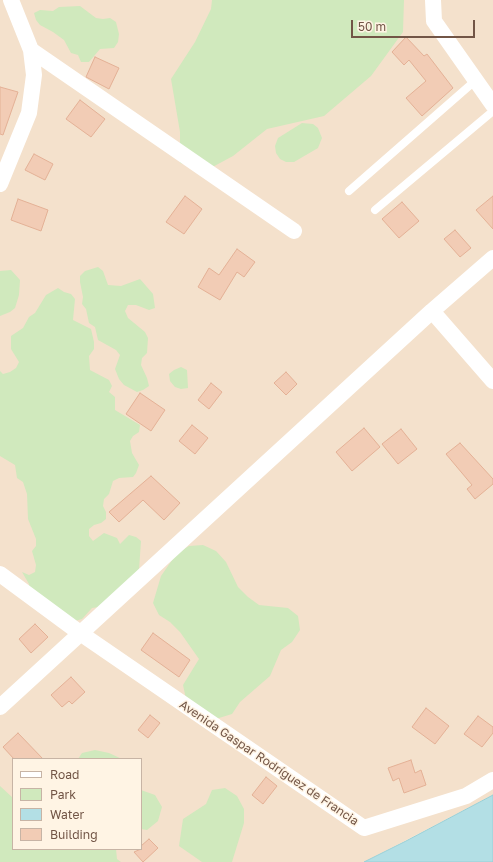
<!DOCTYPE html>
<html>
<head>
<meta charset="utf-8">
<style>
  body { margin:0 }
  #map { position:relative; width:493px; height:862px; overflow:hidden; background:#fcf0de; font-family:"Golos Text",sans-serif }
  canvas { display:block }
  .legend { position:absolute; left:12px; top:758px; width:130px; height:92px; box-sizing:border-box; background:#fff4e4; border:1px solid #c7b4a5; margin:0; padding:5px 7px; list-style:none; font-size:12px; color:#725546 }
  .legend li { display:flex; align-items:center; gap:8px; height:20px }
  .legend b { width:20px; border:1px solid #c7b4a5 }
  .scale { position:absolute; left:351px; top:20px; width:124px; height:18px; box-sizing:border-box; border:2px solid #725546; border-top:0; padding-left:5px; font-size:12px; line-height:14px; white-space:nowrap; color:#725546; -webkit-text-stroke:3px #fff4e4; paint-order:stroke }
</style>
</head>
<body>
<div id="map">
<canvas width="493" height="862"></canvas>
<ul class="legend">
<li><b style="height:5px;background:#fff"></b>Road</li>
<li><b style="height:11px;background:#d0e9bd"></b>Park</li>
<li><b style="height:11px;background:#b3dfe5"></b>Water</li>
<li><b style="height:11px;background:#f2ccb5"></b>Building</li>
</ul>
<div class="scale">50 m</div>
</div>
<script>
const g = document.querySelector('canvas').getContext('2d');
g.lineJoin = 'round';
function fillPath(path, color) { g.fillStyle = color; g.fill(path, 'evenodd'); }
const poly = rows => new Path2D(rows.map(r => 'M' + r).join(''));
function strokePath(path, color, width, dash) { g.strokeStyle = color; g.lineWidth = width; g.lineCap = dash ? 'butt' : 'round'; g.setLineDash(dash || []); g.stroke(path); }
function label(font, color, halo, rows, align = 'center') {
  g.font = font + ' "Golos Text",sans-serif'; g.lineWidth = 3; g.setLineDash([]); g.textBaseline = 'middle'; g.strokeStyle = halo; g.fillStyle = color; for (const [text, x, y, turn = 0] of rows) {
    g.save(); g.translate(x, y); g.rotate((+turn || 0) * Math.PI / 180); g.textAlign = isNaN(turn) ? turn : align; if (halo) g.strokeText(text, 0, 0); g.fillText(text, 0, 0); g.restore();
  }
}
fillPath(poly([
  [0,0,493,0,493,795,364,862,0,862],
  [13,759,141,759,141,849,13,849]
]), '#f4e1cc');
fillPath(poly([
  [212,0,404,0,403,32,371,76,324,116,267,129,233,156,207,170,180,163,180,132,171,79,195,42,211,9],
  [80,6,96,18,103,19,110,18,116,22,119,34,118,42,114,48,100,49,89,62,81,62,78,55,71,53,64,40,53,32,40,25,36,20,34,13,40,10,53,11,59,7],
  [302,123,313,124,318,128,322,138,318,148,294,162,286,162,280,159,276,153,275,146,278,138],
  [98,267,103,271,108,285,121,286,140,279,153,294,155,308,149,310,136,305,128,305,125,311,128,318,145,332,148,338,147,353,142,358,141,365,147,378,149,386,143,390,137,392,124,385,119,379,115,369,120,355,116,350,98,340,95,327,89,323,86,309,82,304,83,297,80,282,80,276,85,271],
  [11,270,20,280,19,295,15,308,10,312,0,316,0,271],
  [58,288,64,292,71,294,75,299,73,320,91,329,94,342,94,349,89,356,90,370,109,380,112,386,109,392,115,397,115,410,140,425,139,432,133,436,130,441,132,453,139,465,136,473,133,477,119,478,113,481,109,494,104,499,103,506,106,512,106,519,101,523,94,525,89,529,89,536,93,541,104,533,117,538,120,544,129,535,136,537,141,541,139,570,99,607,92,608,82,619,75,621,30,592,29,584,22,572,29,575,35,572,36,565,32,551,36,546,36,539,28,519,27,494,23,482,17,478,15,465,0,456,0,371,3,374,10,372,16,368,19,362,11,349,11,336,23,328,29,317,35,313,46,295],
  [181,367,187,370,188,388,181,389,175,387,170,381,169,374,174,370],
  [203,545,216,551,226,562,238,587,248,597,259,605,288,608,298,616,300,630,292,642,281,650,270,676,240,702,232,714,219,718,204,719,186,699,183,685,199,659,180,632,170,622,159,615,153,603,161,576,177,553,189,546],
  [95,750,109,753,122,759,78,759,82,753],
  [0,786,13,798,13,849,116,849,117,859,121,862,0,862],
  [225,788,237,796,244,809,244,823,232,862,202,862,179,846,183,819,206,804,212,790],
  [141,790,155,795,162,807,158,821,147,830,141,829]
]), '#d0e9bd');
const water = poly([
  [493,795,493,862,364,862,406,841,493,795]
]);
fillPath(water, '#b3dfe5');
strokePath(water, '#99cfd7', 1);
const building = poly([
  [406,37,424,56,427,54,453,88,422,116,406,98,426,81,409,60,404,65,392,52,406,37],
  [95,57,119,68,109,89,86,77,95,57],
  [0,87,18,92,3,135,0,134,0,87],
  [80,100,105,119,91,137,66,119,80,100],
  [34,154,53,164,45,180,25,170,34,154],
  [185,196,202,209,184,234,166,222,185,196],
  [493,196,493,229,476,210,493,196],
  [18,199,48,210,41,231,11,220,18,199],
  [402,202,419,221,399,238,382,219,402,202],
  [455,230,471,248,460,257,444,239,455,230],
  [237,249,255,262,244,277,237,272,220,300,198,287,209,268,219,275,237,249],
  [286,372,297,384,286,395,274,383,286,372],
  [211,383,222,392,209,409,198,400,211,383],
  [140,393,165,410,151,431,126,414,140,393],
  [192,425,208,438,195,454,179,441,192,425],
  [364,428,380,447,352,471,336,452,364,428],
  [401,429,417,449,398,464,382,444,401,429],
  [460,443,493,479,493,484,475,499,467,489,472,485,446,454,460,443],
  [151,476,180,503,164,520,143,500,119,522,109,512,151,476],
  [35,624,48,637,31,653,19,639,35,624],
  [153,633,190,660,179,677,141,650,153,633],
  [71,677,85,692,72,704,69,701,62,707,51,695,71,677],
  [426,708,449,726,435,744,412,727,426,708],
  [150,715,160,723,148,738,138,730,150,715],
  [478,716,493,727,493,733,482,747,464,734,478,716],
  [18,733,43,759,14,759,3,747,18,733],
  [411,760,415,773,421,770,426,785,404,793,399,778,393,781,388,768,411,760],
  [266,777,277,786,263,804,252,795,266,777],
  [149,839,158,848,143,862,134,852,141,849,141,846,149,839]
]);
fillPath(building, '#f2ccb5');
strokePath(building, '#e4b196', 1);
strokePath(poly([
  [349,191,476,80],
  [375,210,493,111]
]), '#fff', 8);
strokePath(poly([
  [433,0,434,21,493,105],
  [31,50,294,231],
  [0,184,29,113,34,75,31,50,11,0],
  [432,311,493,381],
  [0,574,80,633,364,828,466,796,493,780],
  [0,707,432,311,493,258]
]), '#fff', 16);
label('12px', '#725546', '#fff4e4', [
  ["Avenida Gaspar Rodríguez de Francia",269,763,34]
]);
</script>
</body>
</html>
